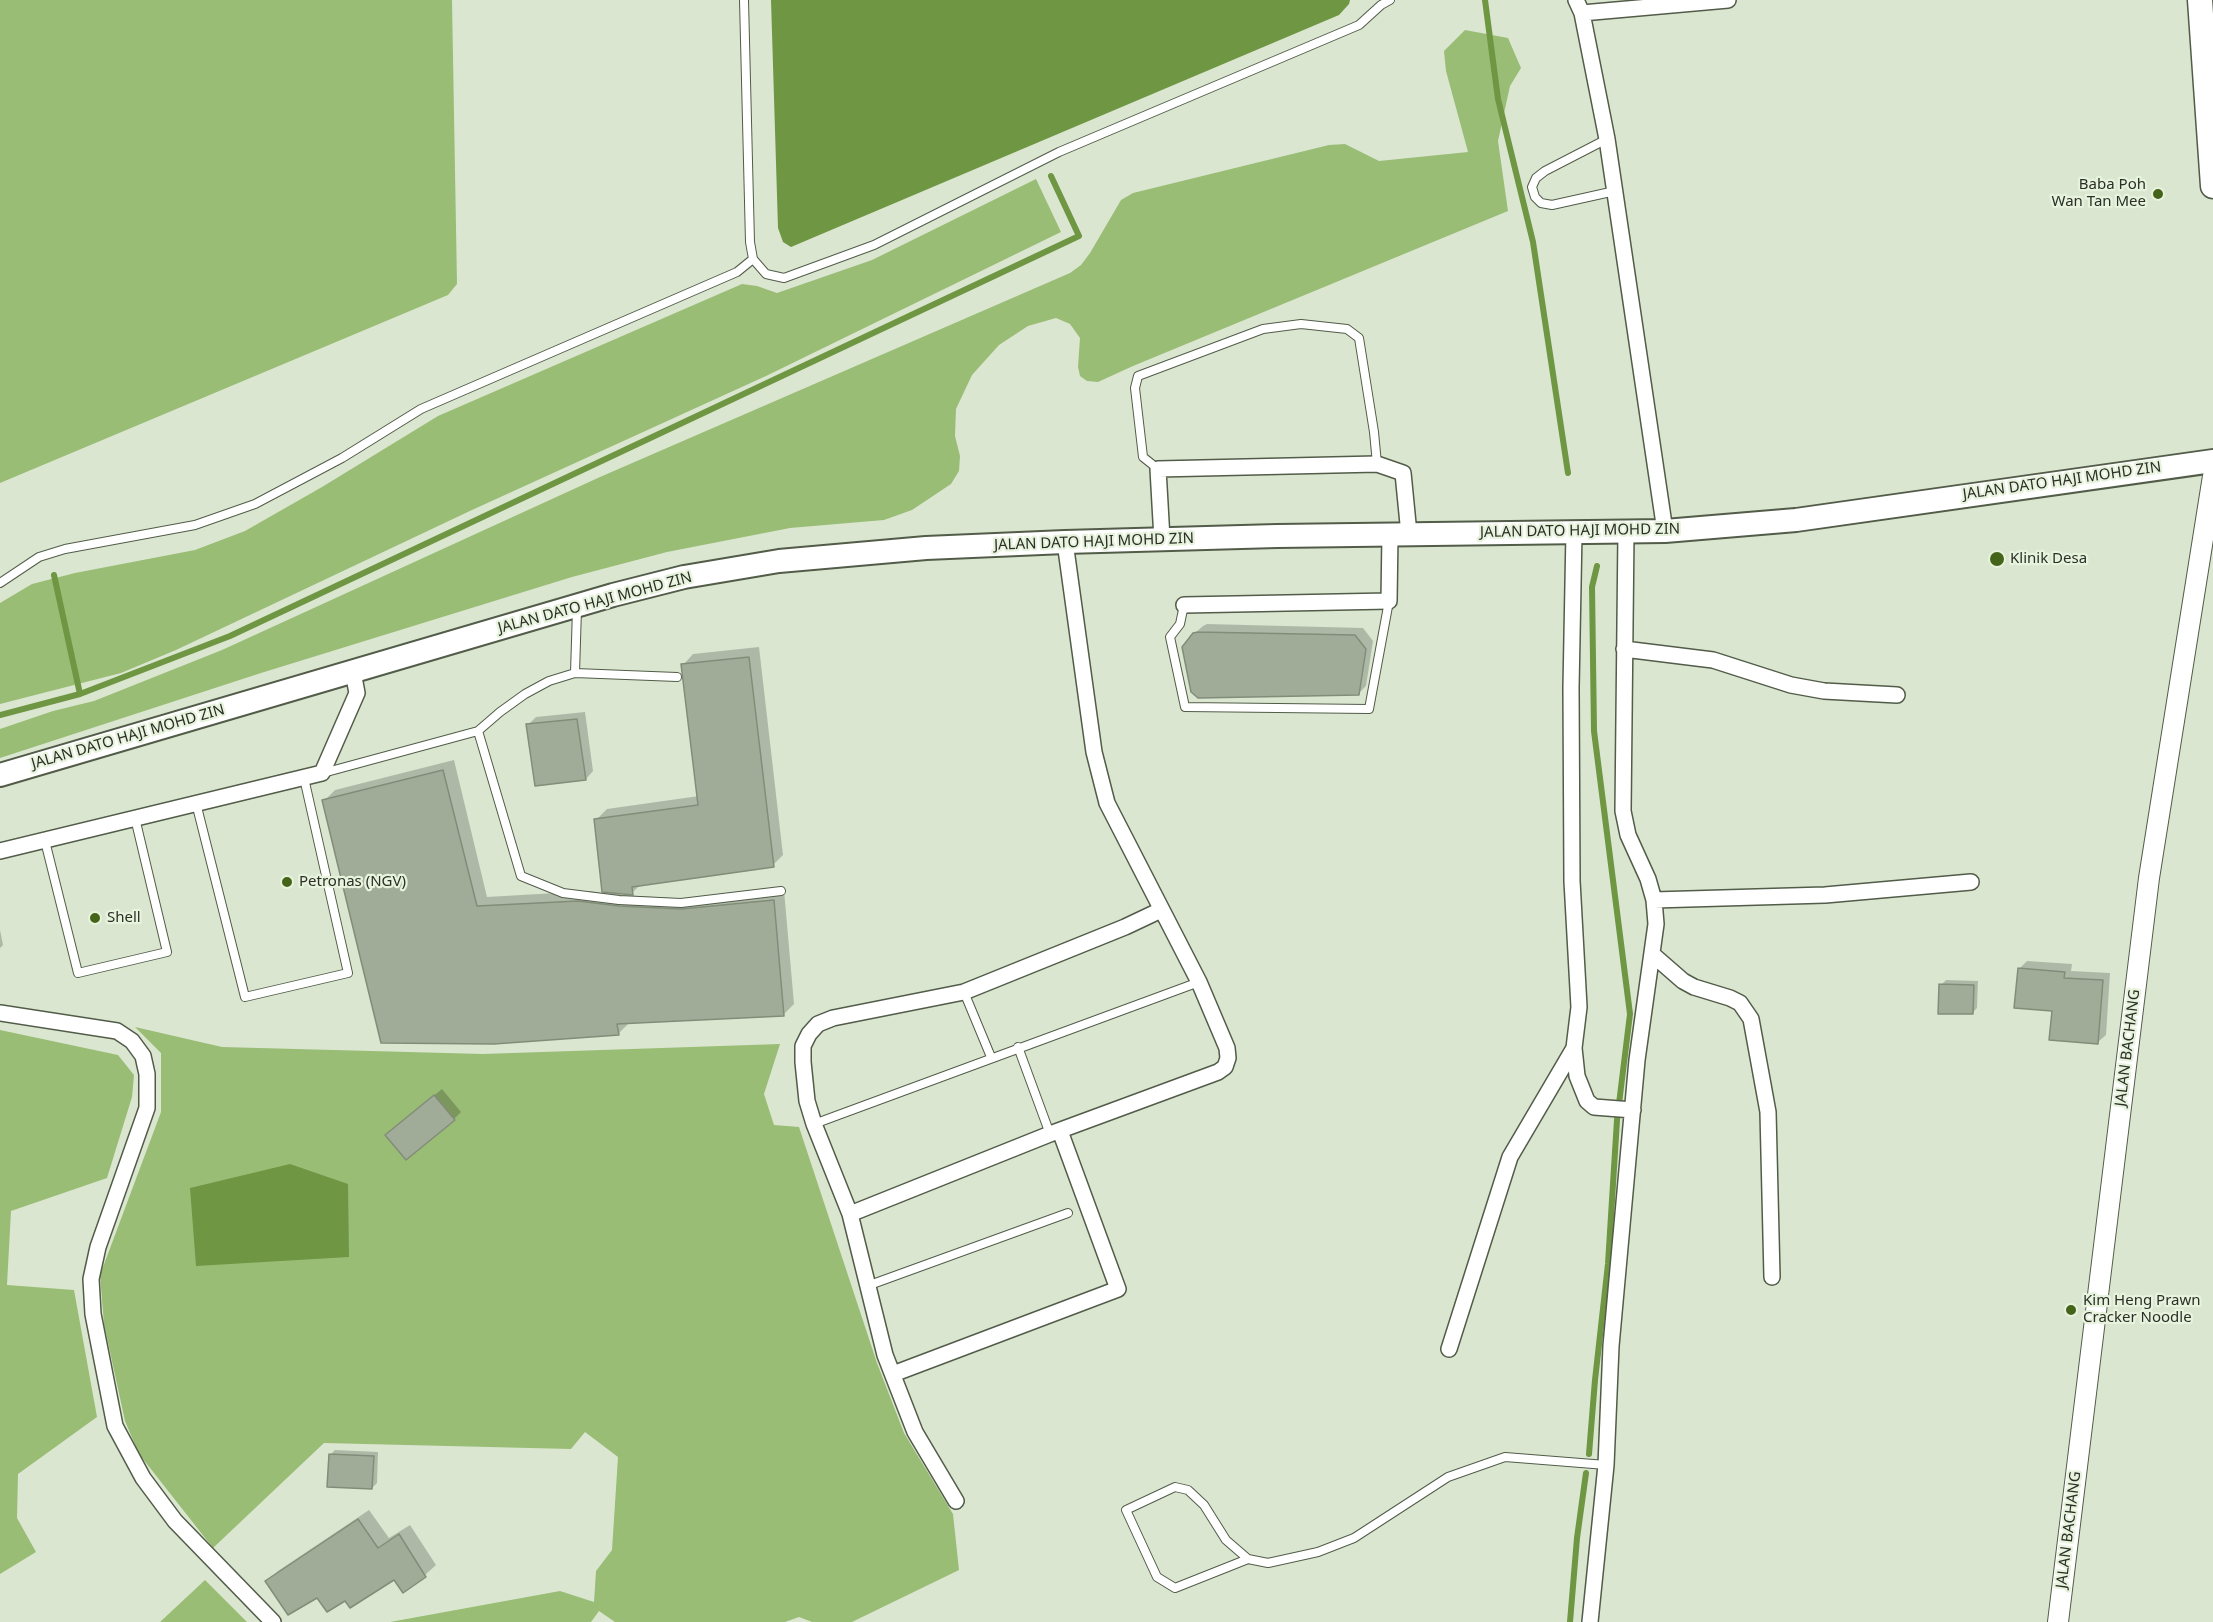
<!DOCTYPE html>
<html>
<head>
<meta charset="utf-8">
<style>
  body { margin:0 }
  canvas { display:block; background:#dae6d0 }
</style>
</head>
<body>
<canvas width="2213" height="1622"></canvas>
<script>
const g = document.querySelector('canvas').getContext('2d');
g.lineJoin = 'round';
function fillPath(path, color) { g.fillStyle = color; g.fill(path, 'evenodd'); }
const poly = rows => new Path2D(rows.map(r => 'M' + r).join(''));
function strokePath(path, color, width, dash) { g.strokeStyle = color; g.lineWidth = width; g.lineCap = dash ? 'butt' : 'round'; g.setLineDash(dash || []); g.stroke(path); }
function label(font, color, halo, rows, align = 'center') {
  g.font = font + ' "Noto Sans",sans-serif'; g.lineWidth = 4.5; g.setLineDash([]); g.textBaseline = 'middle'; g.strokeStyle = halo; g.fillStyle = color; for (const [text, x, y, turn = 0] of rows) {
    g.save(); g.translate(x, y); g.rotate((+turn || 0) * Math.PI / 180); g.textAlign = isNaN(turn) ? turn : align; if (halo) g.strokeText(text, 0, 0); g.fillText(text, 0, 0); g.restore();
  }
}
fillPath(poly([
  [0,0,452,0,457,284,448,295,0,483],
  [1465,30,1508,38,1521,68,1510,86,1498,141,1508,211,1133,366,1098,382,1087,381,1080,376,1078,367,1080,338,1070,324,1056,318,1028,326,999,345,972,375,956,409,955,436,960,456,959,471,951,484,912,510,884,520,790,528,667,552,572,577,261,673,0,758,0,729,53,711,94,701,222,650,600,477,1070,273,1081,265,1090,253,1121,200,1133,193,1329,145,1345,144,1379,161,1468,152,1446,71,1444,51],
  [1036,179,1061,232,766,376,472,510,176,650,121,673,0,704,0,603,32,584,75,573,195,550,245,531,322,487,438,416,742,284,757,286,777,293,872,260],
  [135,1027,222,1047,483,1054,780,1044,764,1094,774,1125,799,1127,877,1363,904,1433,953,1514,959,1570,852,1622,812,1622,799,1617,785,1622,615,1622,599,1611,591,1622,390,1622,560,1591,594,1602,596,1571,612,1550,618,1457,585,1432,571,1449,324,1443,213,1548,139,1454,125,1421,104,1324,100,1275,161,1112,161,1053],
  [0,1030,118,1055,134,1075,132,1097,107,1178,11,1211,7,1285,74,1290,97,1417,18,1474,17,1518,36,1552,0,1574],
  [205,1580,247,1622,160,1622]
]), '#9abd76');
fillPath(poly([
  [771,0,1350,0,1349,4,1339,15,791,247,783,242,778,228],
  [290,1164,348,1184,349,1257,196,1266,190,1188]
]), '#6f9643');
fillPath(poly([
  [1207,624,1363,628,1373,641,1366,686,1358,694,1194,634,1203,626],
  [759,647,783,855,773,865,641,884,632,893,621,892,621,895,692,899,784,890,794,1004,783,1015,629,1023,618,1034,324,801,335,790,454,760,487,897,590,891,604,893,596,820,607,809,699,796,683,665,693,654],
  [585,712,593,771,586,779,528,725,536,717],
  [0,930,3,945,0,948],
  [2027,961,2072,964,2071,971,2110,973,2106,1035,2098,1042,2054,1010,2019,969],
  [1946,980,1978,981,1977,1008,1972,1013,1941,985],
  [442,1089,461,1112,454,1119,395,1127],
  [335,1450,378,1452,377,1483,372,1488,330,1455],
  [369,1510,389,1538,410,1525,436,1565,425,1575,404,1591,395,1578,345,1599,318,1596,267,1581,278,1571]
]), '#0003');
strokePath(poly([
  [1485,0,1498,99,1533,242,1568,473],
  [54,575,80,694],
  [0,715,80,694,230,636,1079,236,1051,176],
  [1589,1454,1595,1380,1608,1264,1617,1120,1630,1014,1594,731,1592,587,1597,566],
  [1570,1622,1577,1538,1586,1473]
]), '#6f9643', 6);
const building = poly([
  [1198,632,1355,635,1366,649,1359,695,1198,698,1191,692,1182,647,1193,633,1198,632],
  [749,657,774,867,632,887,633,895,602,892,594,819,698,805,681,664,749,657],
  [577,719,586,780,535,786,526,724,577,719],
  [443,770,477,906,578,901,619,906,681,909,774,900,784,1016,617,1024,619,1035,494,1044,381,1043,322,800,443,770],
  [2018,968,2065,972,2064,978,2103,980,2098,1044,2049,1040,2052,1011,2014,1008,2018,968],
  [1939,984,1974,985,1973,1014,1938,1014,1939,984],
  [434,1095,455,1120,406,1160,385,1135,434,1095],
  [329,1454,374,1456,372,1489,327,1487,329,1454],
  [358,1519,378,1548,399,1534,426,1577,403,1593,394,1580,350,1608,345,1601,327,1612,317,1598,288,1615,265,1581,358,1519]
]);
fillPath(building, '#a1ac98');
strokePath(building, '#828d79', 1.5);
const service = poly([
  [744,0,750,242,753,259,766,274,784,278,874,245,1059,152,1359,25,1381,5,1390,0],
  [1607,139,1545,171,1536,178,1532,187,1535,197,1541,203,1552,205,1615,191],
  [1158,469,1143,457,1135,388,1138,376,1263,329,1301,324,1347,329,1359,338,1374,432,1377,464],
  [0,583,39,557,65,549,195,525,255,504,342,458,421,409,737,272,753,259],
  [1184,605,1180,624,1170,637,1185,707,1369,709,1389,601],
  [575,673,577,609],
  [478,731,521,876,563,893,619,900,681,903,781,891],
  [323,773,478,731,500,712,525,694,549,681,575,673,677,677],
  [196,803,245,997,348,973,304,778],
  [45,841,78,973,167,952,135,818],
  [964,992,991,1057],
  [1018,1047,1050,1134],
  [814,1124,1199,982],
  [867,1286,1068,1213],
  [1248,1559,1175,1588,1157,1577,1126,1510,1175,1487,1188,1490,1204,1505,1226,1540,1248,1559,1268,1563,1318,1552,1354,1538,1448,1477,1505,1457,1606,1465]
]);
const minor = poly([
  [1576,0,1582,13,1607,139,1665,531],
  [1582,13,1728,0],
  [1162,539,1158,469,1377,464,1403,473,1409,534],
  [1184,605,1389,601,1390,535],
  [1624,649,1713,660,1791,685,1824,691,1897,695],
  [0,851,322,773,357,693,353,672],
  [1654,900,1825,895,1971,882],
  [1652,954,1683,981,1694,987,1730,998,1740,1003,1751,1019,1768,1112,1772,1277],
  [0,1013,117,1031,132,1041,143,1056,147,1074,147,1108,98,1247,91,1279,93,1314,115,1426,143,1478,175,1521,273,1622],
  [1574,1048,1577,1076,1587,1101,1594,1107,1633,1110],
  [850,1214,1050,1134,1218,1072,1225,1067,1228,1058,1227,1048,1199,982,1107,803,1094,752,1065,542],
  [1449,1349,1510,1157,1574,1048,1579,1007,1572,881,1571,688,1574,532],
  [893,1374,1118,1289,1060,1131],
  [956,1501,915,1432,885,1355,850,1214,814,1124,807,1101,803,1062,803,1046,809,1034,818,1024,833,1018,964,992,1125,927,1161,910],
  [1590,1622,1606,1465,1611,1346,1637,1060,1656,924,1654,900,1648,879,1628,835,1623,811,1626,531]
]);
const tertiary = poly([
  [2058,1622,2149,878,2213,476]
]);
const secondary = poly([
  [0,775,613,595,684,577,779,561,926,548,1065,542,1277,536,1665,531,1796,520,2213,461]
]);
const primary = poly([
  [2200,0,2213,186]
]);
strokePath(service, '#525c49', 10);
strokePath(minor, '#525c49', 18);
strokePath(tertiary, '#525c49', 22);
strokePath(secondary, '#525c49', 26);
strokePath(primary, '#525c49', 27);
strokePath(service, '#fff', 8);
strokePath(minor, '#fff', 15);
strokePath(tertiary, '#fff', 20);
strokePath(secondary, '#fff', 22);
strokePath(primary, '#fff', 24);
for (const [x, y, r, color] of [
  [2158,194,6,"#44641a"],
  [1997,559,8,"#44641a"],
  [287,882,6,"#44641a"],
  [95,918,6,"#44641a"],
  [2071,1310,6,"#44641a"]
]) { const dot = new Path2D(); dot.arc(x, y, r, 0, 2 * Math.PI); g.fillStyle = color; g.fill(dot); strokePath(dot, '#e7f3dd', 2); }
label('15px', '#2b2f27', '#e7f3dd', [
  ["Baba Poh",2146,185,"right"],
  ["Wan Tan Mee",2146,202,"right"],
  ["Klinik Desa",2010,559],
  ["Petronas (NGV)",299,882],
  ["Shell",107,918],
  ["Kim Heng Prawn",2083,1301],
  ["Cracker Noodle",2083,1318]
], 'left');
label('15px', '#2b2f27', '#e7f3dd', [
  ["JALAN DATO HAJI MOHD ZIN",2062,481,-8],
  ["JALAN DATO HAJI MOHD ZIN",1580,531,-1],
  ["JALAN DATO HAJI MOHD ZIN",1094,542,-2],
  ["JALAN DATO HAJI MOHD ZIN",595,603,-15],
  ["JALAN DATO HAJI MOHD ZIN",128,737,-16],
  ["JALAN BACHANG",2128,1048,-83],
  ["JALAN BACHANG",2069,1530,-83]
]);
</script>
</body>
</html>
